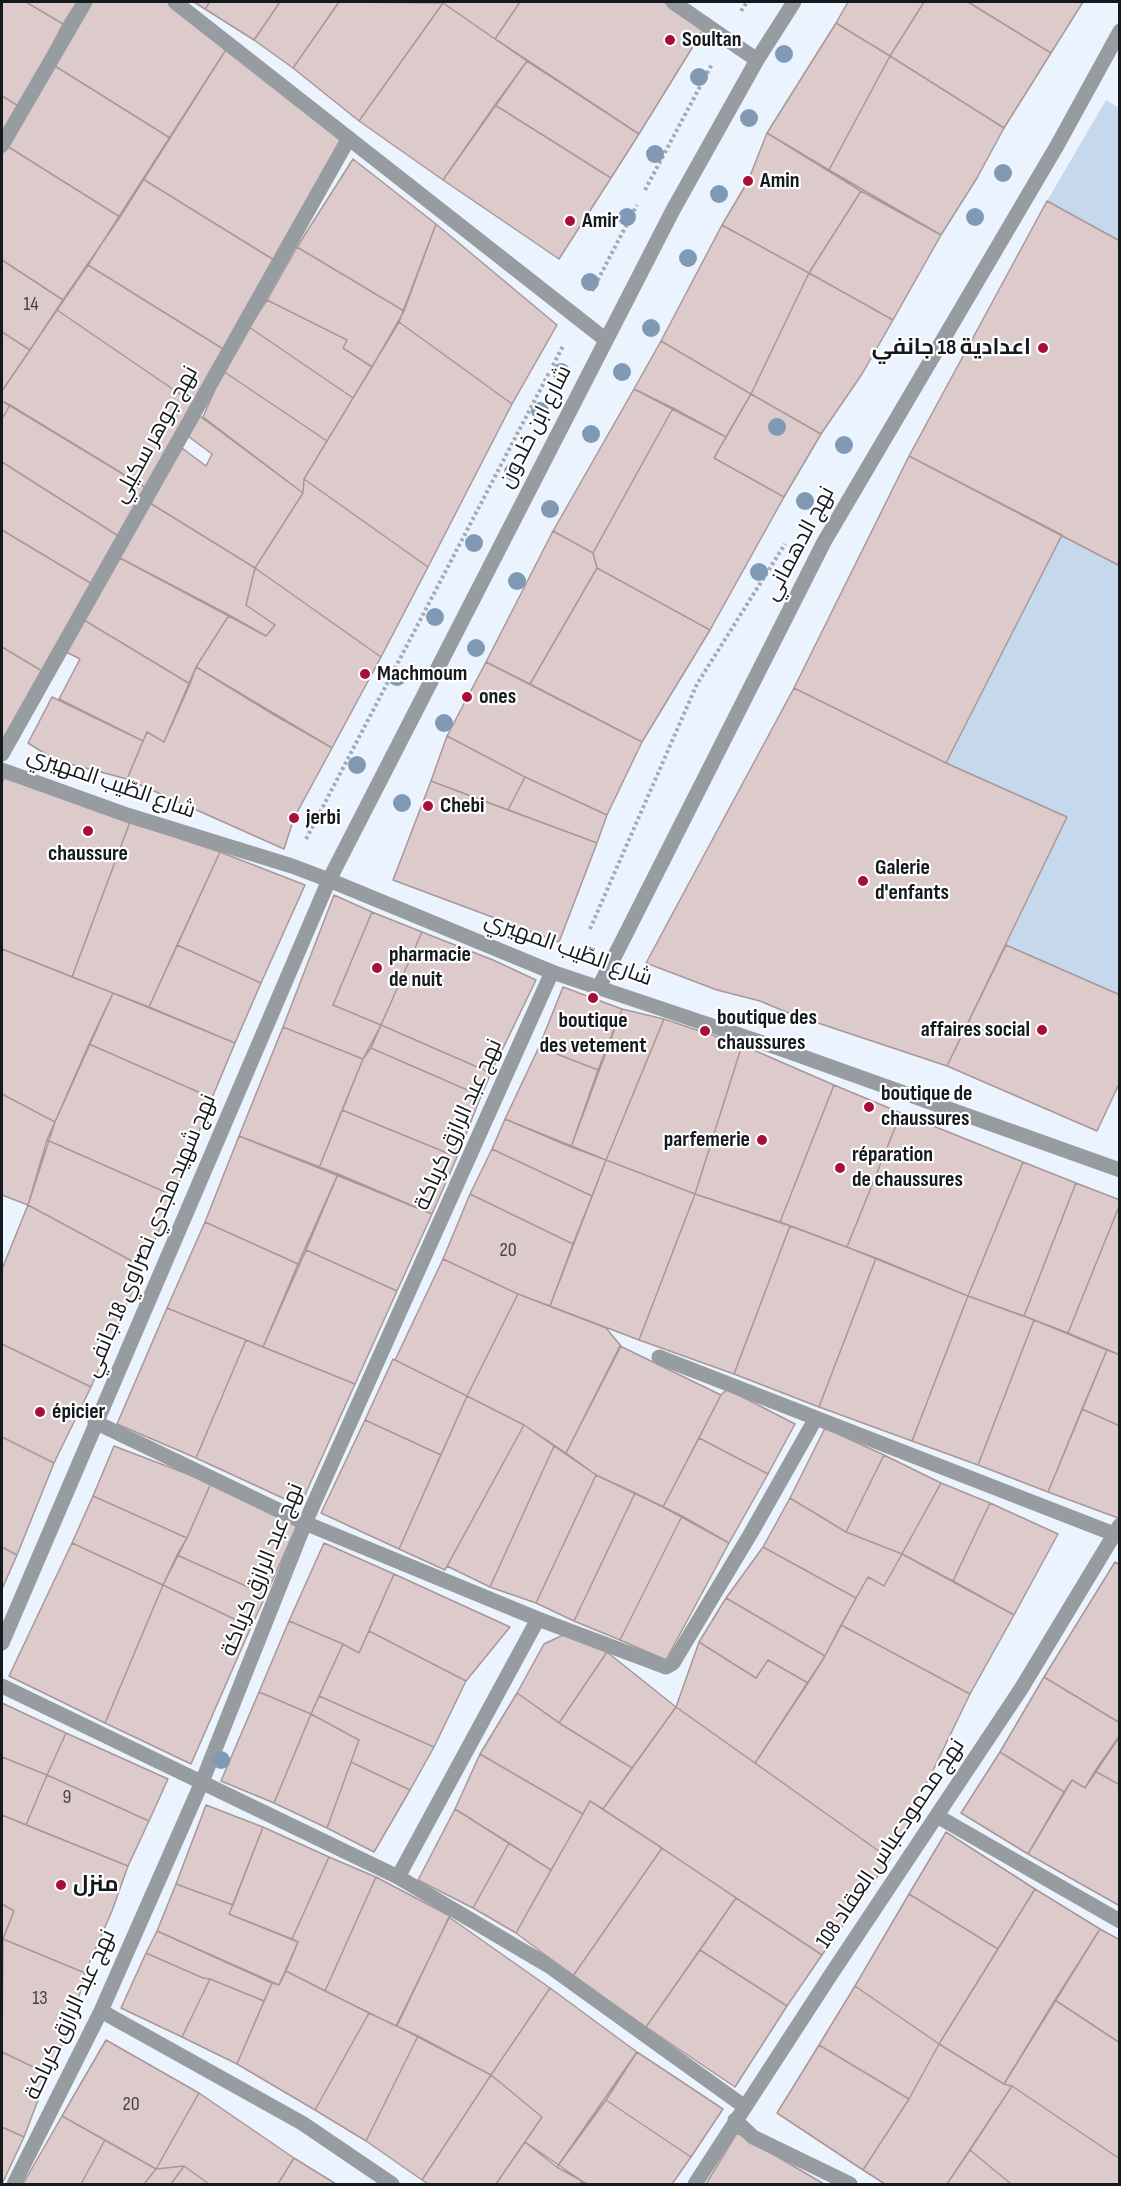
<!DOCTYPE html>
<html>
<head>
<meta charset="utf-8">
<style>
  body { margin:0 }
  #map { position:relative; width:1121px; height:2186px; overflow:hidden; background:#ebf4fe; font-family:"Sofia Sans Condensed",sans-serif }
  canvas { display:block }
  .frame { position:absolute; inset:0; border:3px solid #14191d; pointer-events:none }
</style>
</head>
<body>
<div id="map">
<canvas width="1121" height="2186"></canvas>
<div class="frame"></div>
</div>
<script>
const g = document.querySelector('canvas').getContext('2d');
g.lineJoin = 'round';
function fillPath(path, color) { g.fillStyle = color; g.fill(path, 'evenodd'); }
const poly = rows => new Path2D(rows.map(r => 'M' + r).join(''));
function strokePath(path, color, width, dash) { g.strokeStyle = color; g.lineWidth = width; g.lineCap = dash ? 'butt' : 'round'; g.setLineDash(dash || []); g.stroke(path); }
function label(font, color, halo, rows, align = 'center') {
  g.font = font + ' "Sofia Sans Condensed",Cairo,sans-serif'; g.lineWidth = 4.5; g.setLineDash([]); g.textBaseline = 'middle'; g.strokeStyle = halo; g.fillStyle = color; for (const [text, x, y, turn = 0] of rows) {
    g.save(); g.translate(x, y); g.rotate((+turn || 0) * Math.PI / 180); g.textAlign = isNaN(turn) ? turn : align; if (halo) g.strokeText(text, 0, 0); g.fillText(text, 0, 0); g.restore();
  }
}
fillPath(poly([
  [1106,100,1119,108,1119,241,1047,201],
  [1062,535,1119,566,1119,995,1006,945,1067,817,946,763]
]), '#c6d8eb');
const building = poly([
  [2,2,26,2,63,24,20,107,2,96,2,2],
  [26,2,77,2,63,24,26,2],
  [91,2,167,2,227,48,170,138,55,66,91,2],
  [194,2,210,2,205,9,194,2],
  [210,2,280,2,254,40,205,9,210,2],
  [280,2,339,2,293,68,254,40,280,2],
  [339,2,443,3,359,121,293,68,339,2],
  [444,2,520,2,495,39,443,3,444,2],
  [520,2,664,2,705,27,639,134,495,39,520,2],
  [848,2,924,2,890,56,836,23,848,2],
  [924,2,968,2,1051,53,1004,128,890,56,924,2],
  [968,2,1083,2,1051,53,968,2],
  [443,3,527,61,443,180,359,121,443,3],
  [836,23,890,56,829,170,767,133,836,23],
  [227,48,343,139,274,260,143,179,227,48],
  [890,56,1004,128,977,178,941,235,829,170,890,56],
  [527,61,639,134,611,178,495,105,527,61],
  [55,66,170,138,120,217,7,146,55,66],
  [2,96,20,107,2,138,2,96],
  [495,105,611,178,559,259,443,180,495,105],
  [767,133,861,191,809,273,722,225,748,181,767,133],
  [7,146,120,217,63,300,2,260,2,155,7,146],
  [353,159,436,224,404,311,297,247,353,159],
  [143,179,274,260,223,349,88,265,143,179],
  [861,191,941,235,893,320,809,273,861,191],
  [1047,201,1120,241,1120,566,909,456,1047,201],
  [436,224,557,325,512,404,399,322,436,224],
  [722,225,809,273,751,394,661,341,722,225],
  [297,247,404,311,372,367,343,348,347,340,267,300,297,247],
  [2,260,63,300,30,350,2,332,2,260],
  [88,265,223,349,193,403,57,310,88,265],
  [809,273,893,320,862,374,821,434,751,394,809,273],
  [267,300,347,340,343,348,372,367,353,398,249,327,267,300],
  [57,310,193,403,146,488,2,401,2,391,57,310],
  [399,322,512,404,428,567,304,479,399,322],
  [249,327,353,398,327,441,223,371,249,327],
  [2,332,30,350,2,391,2,332],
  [661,341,751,394,726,437,634,389,661,341],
  [223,371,327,441,304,479,303,493,203,417,223,371],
  [634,389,673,408,593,553,553,531,634,389],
  [751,394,821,434,784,497,714,458,751,394],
  [2,401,10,405,2,419,2,401],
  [10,405,146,488,120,537,2,462,2,419,10,405],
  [673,408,726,437,714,458,784,497,710,630,597,568,593,553,673,408],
  [197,414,303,493,255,568,150,503,182,448,206,466,212,454,185,434,197,414],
  [909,456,1062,535,946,763,794,688,909,456],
  [2,462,120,537,92,584,2,530,2,462],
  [304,479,428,567,381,657,255,568,303,493,304,479],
  [150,503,255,568,246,605,275,625,266,636,120,558,150,503],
  [2,530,92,584,42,671,2,647,2,530],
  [553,531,593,553,597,568,530,684,486,662,553,531],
  [120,558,229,615,196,667,190,684,84,620,120,558],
  [255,568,381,657,332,748,271,713,196,667,229,615,266,636,275,625,246,605,255,568],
  [597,568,710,630,642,742,530,684,597,568],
  [84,620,190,684,164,742,147,732,143,741,59,699,80,659,66,652,84,620],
  [2,647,42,671,2,743,2,647],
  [486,662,642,742,607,815,525,777,447,736,486,662],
  [196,667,332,748,294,818,284,849,127,779,147,732,164,742,196,667],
  [794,688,946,763,1067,817,947,1066,791,1014,760,1001,717,990,646,963,794,688],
  [52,697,143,741,127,779,55,760,28,743,52,697],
  [447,736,525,777,508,810,431,781,447,736],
  [6,774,130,822,72,977,2,949,2,783,6,774],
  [525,777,607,815,597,843,508,810,525,777],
  [431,781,597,843,559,942,393,880,431,781],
  [130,822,220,852,149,1007,72,977,130,822],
  [220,852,305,885,261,983,177,945,220,852],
  [334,895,372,912,333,1005,381,1025,363,1059,283,1027,334,895],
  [372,912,422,932,381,1025,333,1005,372,912],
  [422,932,493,960,536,980,491,1073,381,1025,422,932],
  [177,945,261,983,235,1043,149,1007,177,945],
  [1006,945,1120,995,1120,1082,1097,1131,947,1066,1006,945],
  [2,949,113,993,55,1122,2,1094,2,949],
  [563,987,622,1009,598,1070,539,1047,563,987],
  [113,993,235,1043,212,1098,89,1044,113,993],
  [622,1009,664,1019,606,1160,571,1147,622,1009],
  [664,1019,742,1045,695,1194,606,1160,664,1019],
  [381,1025,491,1073,481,1096,371,1048,381,1025],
  [283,1027,363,1059,319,1168,239,1136,283,1027],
  [89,1044,212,1098,174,1196,47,1140,89,1044],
  [742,1045,834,1085,780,1222,695,1194,742,1045],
  [539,1047,598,1070,571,1147,505,1119,539,1047],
  [371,1048,481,1096,457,1157,342,1110,363,1059,371,1048],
  [834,1085,901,1113,847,1247,780,1222,834,1085],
  [2,1094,55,1122,28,1205,2,1195,2,1094],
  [342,1110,457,1157,432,1214,319,1168,342,1110],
  [901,1113,1023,1162,968,1296,847,1247,901,1113],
  [505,1119,606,1160,592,1196,492,1149,505,1119],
  [239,1136,338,1174,298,1264,205,1222,239,1136],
  [47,1140,174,1196,143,1267,28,1205,47,1140],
  [492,1149,592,1196,573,1244,470,1194,492,1149],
  [606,1160,695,1194,639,1340,550,1306,606,1160],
  [1023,1162,1076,1183,1024,1316,968,1296,1023,1162],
  [338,1174,432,1214,397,1291,306,1250,338,1174],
  [1076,1183,1120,1200,1120,1204,1068,1333,1024,1316,1076,1183],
  [470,1194,573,1244,550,1306,518,1294,443,1259,470,1194],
  [695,1194,790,1226,734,1374,639,1340,695,1194],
  [1120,1204,1120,1355,1068,1333,1120,1204],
  [28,1205,143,1267,91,1387,2,1344,2,1269,28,1205],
  [205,1222,298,1264,263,1347,167,1308,205,1222],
  [790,1226,876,1258,819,1407,734,1374,790,1226],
  [306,1250,397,1291,355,1384,263,1347,306,1250],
  [876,1258,968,1296,912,1441,819,1407,876,1258],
  [443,1259,518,1294,467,1396,395,1360,443,1259],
  [518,1294,606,1328,621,1346,566,1453,524,1425,467,1396,518,1294],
  [968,1296,1034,1320,978,1465,912,1441,968,1296],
  [167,1308,246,1340,196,1458,117,1424,167,1308],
  [1034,1320,1107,1350,1048,1492,978,1465,1034,1320],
  [246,1340,355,1384,300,1506,196,1458,246,1340],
  [2,1344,91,1387,54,1463,2,1437,2,1344],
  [620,1346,721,1395,663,1507,596,1475,566,1453,620,1346],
  [1107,1350,1120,1355,1120,1426,1082,1409,1107,1350],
  [393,1359,467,1396,441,1455,365,1420,393,1359],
  [727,1389,795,1424,768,1474,699,1438,721,1395,727,1389],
  [467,1396,524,1425,445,1570,399,1549,467,1396],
  [1082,1409,1120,1426,1120,1514,1118,1518,1048,1492,1082,1409],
  [365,1420,441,1455,399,1549,321,1513,365,1420],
  [524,1425,554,1446,490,1587,447,1566,524,1425],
  [825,1428,884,1455,846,1532,790,1498,825,1428],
  [2,1437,54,1463,17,1555,2,1547,2,1437],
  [699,1438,768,1474,729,1543,663,1507,699,1438],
  [114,1446,211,1483,187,1538,93,1496,114,1446],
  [554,1446,596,1475,536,1603,490,1587,554,1446],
  [884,1455,941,1483,902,1554,846,1532,884,1455],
  [596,1475,635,1493,574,1621,536,1603,596,1475],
  [211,1483,298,1523,266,1595,177,1555,187,1538,211,1483],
  [941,1483,990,1503,953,1581,902,1554,941,1483],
  [635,1493,682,1516,620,1640,574,1621,635,1493],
  [93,1496,187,1538,163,1585,72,1543,93,1496],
  [790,1498,846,1532,902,1554,884,1586,868,1577,856,1598,763,1547,790,1498],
  [990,1503,1058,1534,1014,1615,953,1581,990,1503],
  [682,1516,729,1543,666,1660,620,1640,682,1516],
  [72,1543,163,1585,105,1723,9,1676,72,1543],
  [324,1543,394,1574,359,1653,343,1644,289,1621,324,1543],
  [2,1547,17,1555,2,1589,2,1547],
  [763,1547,856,1598,825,1656,726,1598,763,1547],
  [902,1554,1014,1615,970,1694,841,1625,868,1577,884,1586,902,1554],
  [177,1555,266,1595,251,1627,163,1585,177,1555],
  [1115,1562,1120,1565,1120,1723,1044,1677,1115,1562],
  [394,1574,510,1627,466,1681,369,1631,394,1574],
  [163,1585,251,1627,191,1764,105,1723,163,1585],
  [726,1598,825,1656,808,1683,768,1660,756,1678,699,1642,726,1598],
  [289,1621,343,1644,311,1714,259,1692,289,1621],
  [841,1625,970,1694,890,1859,755,1763,825,1656,841,1625],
  [369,1631,466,1681,434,1747,319,1696,343,1644,359,1653,369,1631],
  [563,1635,607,1652,559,1723,517,1693,544,1644,563,1635],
  [699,1642,756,1678,768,1660,808,1683,755,1763,676,1707,699,1642],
  [607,1652,676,1707,632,1768,559,1723,607,1652],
  [1044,1677,1120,1723,1120,1736,1085,1788,1072,1780,1064,1792,1000,1752,1044,1677],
  [259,1692,311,1714,274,1803,221,1781,259,1692],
  [517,1693,564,1726,632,1768,603,1809,590,1801,583,1814,480,1754,517,1693],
  [319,1696,434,1747,410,1790,351,1762,359,1740,311,1714,319,1696],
  [2,1703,66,1733,47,1775,2,1757,2,1703],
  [676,1707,890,1859,822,1955,603,1809,676,1707],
  [311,1714,359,1740,327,1828,274,1803,311,1714],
  [66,1733,168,1779,149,1821,47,1775,66,1733],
  [1120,1735,1120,1785,1095,1771,1120,1735],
  [1000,1752,1064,1792,1028,1854,961,1813,1000,1752],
  [480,1754,583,1814,551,1870,455,1809,480,1754],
  [2,1757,47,1775,26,1825,2,1815,2,1757],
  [351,1762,410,1790,374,1852,327,1828,351,1762],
  [1095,1771,1120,1785,1120,1906,1028,1854,1072,1780,1085,1788,1095,1771],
  [47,1775,149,1821,128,1866,26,1825,47,1775],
  [590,1801,662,1848,573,1976,516,1933,590,1801],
  [206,1805,263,1827,233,1905,176,1884,206,1805],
  [455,1809,509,1843,473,1908,418,1880,455,1809],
  [2,1815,128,1866,112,1911,85,1973,3,1939,14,1911,2,1904,2,1815],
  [263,1827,329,1857,292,1939,229,1914,263,1827],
  [946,1832,1035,1889,998,1949,909,1894,946,1832],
  [509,1843,551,1870,516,1933,473,1908,509,1843],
  [662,1848,736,1898,646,2027,573,1976,662,1848],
  [329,1857,376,1877,325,1991,286,1971,298,1942,292,1939,329,1857],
  [376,1877,450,1916,396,2026,325,1991,376,1877],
  [176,1884,233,1905,229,1914,298,1942,279,1985,157,1931,176,1884],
  [1035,1889,1100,1929,1004,2084,939,2044,1035,1889],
  [909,1894,998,1949,939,2044,855,1986,909,1894],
  [736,1898,822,1955,787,2006,700,1950,736,1898],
  [2,1904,14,1911,2,1941,2,1904],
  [449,1917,550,1988,491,2075,397,2026,449,1917],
  [1100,1929,1120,1940,1120,2043,1055,2000,1100,1929],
  [157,1931,272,1983,264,2001,210,1979,203,1978,146,1953,157,1931],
  [3,1939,85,1973,72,2024,48,2074,2,2052,3,1939],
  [700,1950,787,2006,735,2087,646,2027,700,1950],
  [146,1953,203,1978,210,1979,182,2037,121,2008,146,1953],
  [286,1971,369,2013,315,2110,237,2064,272,1983,279,1985,286,1971],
  [210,1979,264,2001,237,2064,182,2037,210,1979],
  [855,1986,939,2044,909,2099,819,2045,855,1986],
  [550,1988,637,2052,557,2167,525,2142,542,2117,491,2075,550,1988],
  [1055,2000,1120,2043,1120,2159,1012,2086,1004,2084,1055,2000],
  [369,2013,418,2036,366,2141,315,2110,369,2013],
  [418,2036,491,2075,422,2180,366,2141,418,2036],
  [106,2040,199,2093,156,2169,62,2116,106,2040],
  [939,2044,1004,2084,1012,2086,947,2184,885,2184,863,2170,909,2099,939,2044],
  [819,2045,909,2099,863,2170,777,2113,819,2045],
  [2,2052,48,2074,24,2137,2,2127,2,2052],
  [637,2052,723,2109,691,2157,606,2100,637,2052],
  [491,2075,542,2117,496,2184,428,2184,422,2180,491,2075],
  [1012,2086,1120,2159,1120,2184,1011,2184,970,2150,1012,2086],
  [199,2093,294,2158,278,2184,209,2184,184,2166,156,2169,199,2093],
  [606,2100,691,2157,672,2184,587,2184,557,2167,606,2100],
  [62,2116,105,2140,81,2184,23,2184,62,2116],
  [2,2127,24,2137,2,2184,2,2127],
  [737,2133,824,2184,706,2184,737,2133],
  [105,2140,156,2169,144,2184,81,2184,105,2140],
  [525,2142,582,2181,580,2184,496,2184,525,2142],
  [970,2150,1011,2184,947,2184,970,2150],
  [294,2158,336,2184,278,2184,294,2158],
  [184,2166,171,2184,144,2184,156,2169,184,2166],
  [184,2166,209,2184,171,2184,184,2166]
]);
fillPath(building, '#ddcacb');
strokePath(building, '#a99798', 1.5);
strokePath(poly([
  [741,11,747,2],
  [645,190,712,64],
  [592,291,637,205],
  [306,839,563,346],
  [590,929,697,684,785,544]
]), '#a3aab2', 4, [3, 3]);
strokePath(poly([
  [175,2,606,340],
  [673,2,757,60],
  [2,145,85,2],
  [2,754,349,138],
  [2,770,127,815,292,866,329,880,552,972,781,1049,1120,1170],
  [599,987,824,542,1058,144,1120,31],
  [659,1357,1114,1534],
  [95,1422,305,1523,538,1619,666,1667,673,1663,751,1533,816,1418],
  [2,1643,329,880,673,210,757,60,794,2],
  [2,1686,398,1877,549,1966,745,2107],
  [937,1816,1120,1921],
  [398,1877,538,1619],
  [101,2011,302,2123,392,2184],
  [735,2120,753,2137,850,2184],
  [14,2184,101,2011,202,1782,305,1523,552,972],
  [695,2184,830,1976,1021,1689,1120,1525]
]), '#979ca1', 15);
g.fillStyle = '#8099b4';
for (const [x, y] of [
  [784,54],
  [699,77],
  [749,118],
  [655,154],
  [1003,173],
  [719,194],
  [627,217],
  [975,217],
  [688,258],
  [590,282],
  [651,328],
  [561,372],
  [622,372],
  [540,411],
  [777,427],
  [591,434],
  [844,445],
  [513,472],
  [805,501],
  [550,509],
  [474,543],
  [759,572],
  [517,581],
  [435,617],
  [476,648],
  [397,677],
  [444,723],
  [357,765],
  [402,803],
  [221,1760]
]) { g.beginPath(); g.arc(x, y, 9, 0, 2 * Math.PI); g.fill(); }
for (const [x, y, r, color] of [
  [670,40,6,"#a80f36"],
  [748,181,6,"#a80f36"],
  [570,221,6,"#a80f36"],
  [1043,348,6,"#a80f36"],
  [365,674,6,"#a80f36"],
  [467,697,6,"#a80f36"],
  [428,806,6,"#a80f36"],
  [294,818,6,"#a80f36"],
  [88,831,6,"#a80f36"],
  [863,881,6,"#a80f36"],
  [377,968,6,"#a80f36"],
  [593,998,6,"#a80f36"],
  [1042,1030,6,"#a80f36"],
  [705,1031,6,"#a80f36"],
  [869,1107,6,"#a80f36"],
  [762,1140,6,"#a80f36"],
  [840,1168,6,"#a80f36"],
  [40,1412,6,"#a80f36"],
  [61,1885,6,"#a80f36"]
]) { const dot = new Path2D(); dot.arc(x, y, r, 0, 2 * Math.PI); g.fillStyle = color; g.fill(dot); strokePath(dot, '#fff', 2); }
label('20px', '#464548', null, [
  ["14",31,305],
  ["20",508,1251],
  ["9",67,1798],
  ["13",40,1999],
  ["20",131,2105]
]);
label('bold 22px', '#14191d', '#fff', [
  ["Soultan",682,40],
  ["Amin",760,181],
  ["Amir",582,221],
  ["اعدادية 18 جانفي",1031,348,"right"],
  ["Machmoum",377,674],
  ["ones",479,697],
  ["Chebi",440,806],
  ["jerbi",306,818],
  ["chaussure",88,854,"center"],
  ["Galerie",875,868],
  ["d'enfants",875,893],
  ["pharmacie",389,955],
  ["de nuit",389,980],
  ["boutique des",717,1018],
  ["chaussures",717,1043],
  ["boutique",593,1021,"center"],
  ["des vetement",593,1046,"center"],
  ["affaires social",1030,1030,"right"],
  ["boutique de",881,1094],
  ["chaussures",881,1119],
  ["parfemerie",750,1140,"right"],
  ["réparation",852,1155],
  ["de chaussures",852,1180],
  ["épicier",52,1412],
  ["منزل",73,1885]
], 'left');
label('22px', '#14191d', '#fff', [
  ["شارع ابن خلدون",536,427,-63],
  ["نهج جوهر سكيلي",156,435,-61],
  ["نهج الدهماني",800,544,-62],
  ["شارع الطّيب المهيري",111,784,19],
  ["شارع الطّيب المهيري",568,950,20],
  ["نهج عبد الرازق كرباكة",459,1125,-66],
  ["نهج شهيد مجدي نصراوي 18 جانفي",151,1236,-67],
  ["نهج عبد الرازق كرباكة",263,1570,-68],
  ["نهج محمودعباس العقاد 108",891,1844,-56],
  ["نهج عبد الرازق كرباكة",71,2015,-65]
]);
</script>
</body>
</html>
